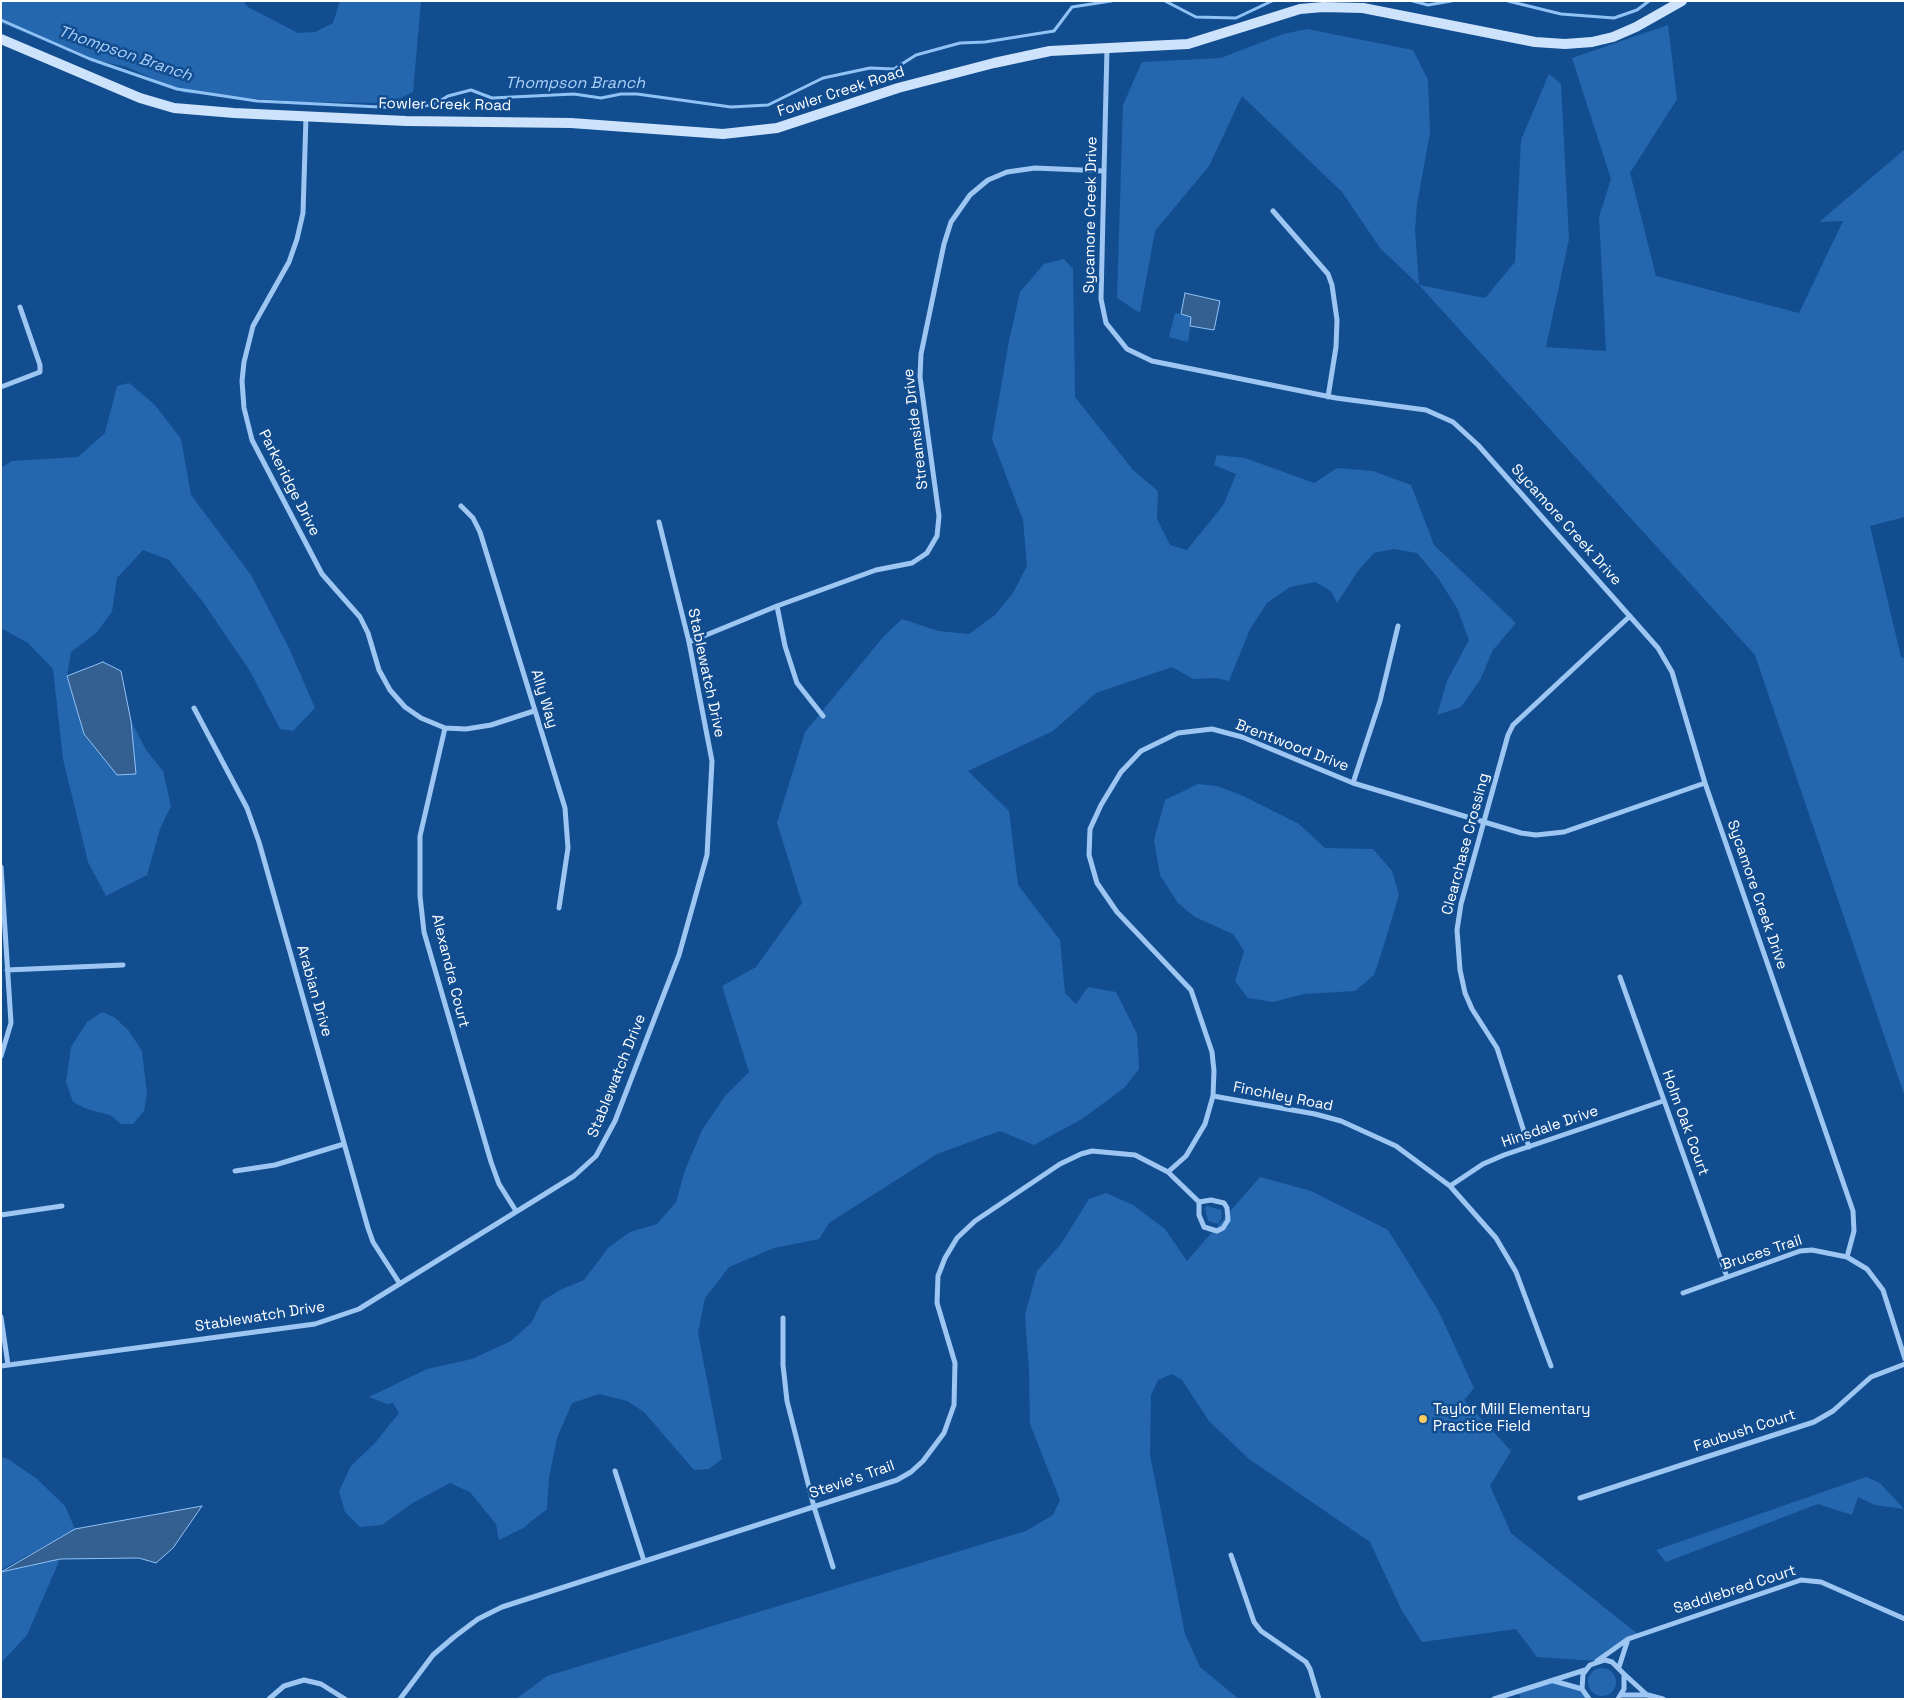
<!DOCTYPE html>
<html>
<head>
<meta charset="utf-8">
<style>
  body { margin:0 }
  #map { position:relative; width:1906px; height:1700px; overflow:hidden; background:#124d90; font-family:"Space Grotesk",sans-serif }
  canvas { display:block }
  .frame { position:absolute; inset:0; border:2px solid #fff; pointer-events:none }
</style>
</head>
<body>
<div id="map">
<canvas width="1906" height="1700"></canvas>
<div class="frame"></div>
</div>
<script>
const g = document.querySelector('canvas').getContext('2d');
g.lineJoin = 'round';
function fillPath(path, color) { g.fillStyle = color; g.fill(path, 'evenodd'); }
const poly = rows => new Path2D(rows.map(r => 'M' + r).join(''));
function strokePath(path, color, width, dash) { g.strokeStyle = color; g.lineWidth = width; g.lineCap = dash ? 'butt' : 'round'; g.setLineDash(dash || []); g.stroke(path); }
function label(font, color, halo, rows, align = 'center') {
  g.font = font + ' "Space Grotesk",sans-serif'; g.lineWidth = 5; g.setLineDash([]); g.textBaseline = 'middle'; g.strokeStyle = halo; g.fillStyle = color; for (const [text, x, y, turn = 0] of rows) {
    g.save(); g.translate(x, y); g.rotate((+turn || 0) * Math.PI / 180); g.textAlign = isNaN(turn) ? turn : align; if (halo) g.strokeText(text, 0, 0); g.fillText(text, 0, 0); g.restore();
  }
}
fillPath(poly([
  [1,1,243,1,248,7,298,33,315,32,333,23,340,1,421,1,413,92,390,103,299,102,185,93,127,67,90,59,1,23],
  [1668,25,1677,99,1630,173,1656,276,1799,313,1843,221,1819,222,1905,149,1905,517,1870,526,1901,657,1905,658,1905,1097,1755,655,1419,285,1380,248,1342,192,1242,96,1209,166,1155,231,1140,313,1117,298,1123,105,1142,62,1221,58,1283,34,1307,29,1413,50,1428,80,1430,133,1417,204,1415,231,1419,285,1485,298,1515,262,1521,140,1549,74,1561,84,1569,239,1546,347,1606,351,1599,217,1611,179,1572,58],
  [1064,259,1073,269,1075,397,1133,470,1158,491,1157,519,1170,545,1187,550,1224,504,1236,474,1214,465,1217,455,1245,458,1314,483,1337,468,1373,471,1411,485,1434,545,1516,623,1493,650,1480,680,1461,707,1437,715,1447,681,1469,640,1457,608,1438,578,1417,553,1394,549,1374,553,1358,571,1337,603,1331,591,1315,582,1290,587,1267,603,1250,629,1229,681,1216,678,1193,679,1172,667,1096,693,1053,731,968,771,1009,811,1018,885,1060,940,1065,993,1076,1004,1088,987,1116,992,1137,1034,1139,1069,1124,1088,1082,1119,1034,1145,1000,1131,937,1154,829,1223,819,1239,774,1248,729,1267,705,1298,698,1333,722,1459,709,1469,694,1470,644,1412,627,1401,599,1394,572,1403,557,1438,549,1478,547,1509,523,1528,499,1540,496,1524,470,1492,450,1483,411,1504,382,1525,360,1527,345,1512,339,1491,351,1466,375,1443,399,1413,393,1403,387,1404,369,1397,427,1369,472,1359,511,1341,532,1322,542,1301,560,1290,584,1280,609,1247,630,1232,657,1224,676,1202,685,1170,702,1130,725,1096,749,1072,722,986,756,967,802,903,777,823,805,732,884,636,902,619,938,631,969,634,995,615,1013,593,1027,566,1023,520,992,439,1009,341,1020,292,1044,264],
  [1175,313,1192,317,1188,342,1169,337],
  [129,383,155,405,181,439,191,495,251,575,289,648,315,708,293,731,280,729,250,671,203,602,169,560,143,550,117,578,112,612,96,633,71,652,67,676,84,734,135,774,131,721,146,750,163,771,171,806,160,829,147,875,106,896,88,862,63,759,53,669,28,643,1,628,1,468,12,461,78,457,105,433,117,386],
  [1198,784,1217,786,1241,795,1299,824,1325,848,1373,849,1392,871,1399,895,1383,948,1374,975,1355,991,1304,994,1273,1002,1248,998,1235,981,1244,951,1233,934,1195,917,1178,903,1160,875,1154,840,1165,800],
  [102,1012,114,1017,129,1031,142,1051,147,1094,144,1111,133,1124,121,1124,110,1115,87,1109,73,1102,66,1082,71,1047,87,1022],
  [1260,1177,1311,1191,1388,1230,1438,1310,1474,1388,1464,1400,1511,1451,1490,1486,1511,1533,1639,1635,1597,1661,1537,1657,1516,1629,1422,1642,1401,1609,1370,1542,1249,1459,1209,1421,1182,1380,1172,1374,1158,1380,1151,1395,1150,1455,1185,1634,1200,1667,1239,1699,516,1699,547,1676,1026,1531,1053,1515,1060,1500,1030,1424,1029,1369,1025,1315,1037,1271,1061,1244,1089,1199,1106,1193,1133,1205,1165,1229,1187,1261],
  [1207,1206,1221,1210,1222,1217,1218,1224,1208,1221,1205,1208],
  [1,1457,8,1459,37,1479,65,1506,75,1529,1,1570],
  [1866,1477,1880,1483,1904,1509,1875,1505,1858,1497,1852,1515,1818,1504,1666,1562,1656,1550],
  [60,1559,27,1635,1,1663,1,1572],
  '1588 1682a14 14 0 1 1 28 0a14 14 0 1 1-28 0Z',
  [1554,1680,1582,1689,1589,1699,1521,1699,1518,1691]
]), '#2467af');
const water = poly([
  [1185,293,1220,301,1214,330,1190,326,1191,317,1181,314,1185,293],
  [103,662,121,671,131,721,136,774,117,775,84,734,67,676,103,662],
  [202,1506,173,1548,156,1563,139,1558,60,1559,1,1572,75,1529,202,1506]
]);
fillPath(water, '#346091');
strokePath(water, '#90c2f5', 1);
strokePath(poly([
  [1165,1,1196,17,1236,18,1272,1],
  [1413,1,1428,5,1451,1],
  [1508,1,1561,14,1614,18,1637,10,1649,1],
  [1,20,90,59,177,89,257,101,400,108,433,105,448,96,471,90,492,98,574,94,601,98,621,94,637,94,731,107,768,105,823,78,870,68,894,69,916,55,960,43,985,42,1054,31,1072,7,1111,1]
]), '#90c2f5', 3);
strokePath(poly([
  [1107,48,1101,299,1106,323,1127,349,1152,361,1336,398,1426,410,1453,422,1478,445,1658,648,1672,672,1705,783,1853,1211,1854,1231,1847,1257],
  [306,117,303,213,297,239,289,262,253,326,244,362,242,381,244,408,252,440,322,574,360,617,368,633,379,670,390,690,405,707,421,718,445,728,466,729,491,725,534,711],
  [1273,211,1328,274,1332,285,1337,320,1336,347,1328,397],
  [1,387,40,372,40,365,20,307],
  [461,506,473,518,480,532,565,808,568,848,559,908],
  [777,606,785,646,797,683,823,716],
  [689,642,777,606,876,570,912,563,927,553,937,536,939,516,920,377,921,354,944,244,951,222,970,195,988,180,1007,172,1035,168,1104,171],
  [194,708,247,808,259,842,368,1228,373,1242,400,1284],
  [445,728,420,836,420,896,424,932,491,1162,499,1184,516,1211],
  [1353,783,1380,701,1398,626],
  [1,867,11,1023,1,1056],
  [7,970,123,965],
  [1620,977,1727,1277],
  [1213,1096,1315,1114,1341,1121,1396,1146,1450,1186,1496,1238,1516,1272,1551,1366],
  [1529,1147,1497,1048,1472,1009,1465,993,1460,970,1457,930,1461,904,1508,735,1513,725,1630,616],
  [235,1171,275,1165,344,1144],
  [1168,1172,1186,1156,1205,1124,1213,1096,1214,1071,1212,1052,1191,990,1117,912,1097,883,1089,855,1090,829,1101,805,1121,772,1141,751,1178,733,1212,729,1242,737,1353,783,1521,833,1536,835,1564,832,1705,783],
  [1450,1186,1483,1164,1504,1155,1663,1101],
  [1211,1200,1224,1203,1227,1208,1228,1220,1223,1228,1217,1231,1204,1227,1199,1215,1199,1202,1211,1200],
  [1,1215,62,1206],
  [1683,1293,1800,1251,1812,1250,1847,1257,1867,1269,1883,1290,1905,1359],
  [1,1317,8,1365],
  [783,1318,783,1365,787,1401,814,1507,833,1567],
  [1,1366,315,1324,359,1309,574,1176,596,1156,615,1121,679,955,707,855,712,761,689,642,659,522],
  [615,1471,644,1561],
  [1580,1498,1814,1422,1833,1411,1871,1377,1905,1364],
  [1231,1555,1254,1622,1261,1631,1306,1662,1310,1669,1319,1699],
  [1597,1661,1628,1639,1801,1580,1821,1582,1905,1619],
  [1619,1667,1628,1639],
  [1624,1674,1647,1695],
  [1554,1681,1582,1689],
  [1621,1695,1648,1695,1663,1699],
  [269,1699,284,1686,304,1680,321,1684,345,1699],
  [400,1699,433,1655,454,1637,478,1619,502,1607,897,1480,911,1472,923,1461,944,1433,954,1405,955,1363,937,1303,938,1276,945,1258,957,1238,975,1221,1060,1164,1081,1154,1092,1151,1135,1155,1168,1172,1199,1202],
  [1494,1699,1585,1670],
  [1589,1699,1582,1689,1583,1674,1590,1665,1605,1660,1612,1662,1624,1674,1624,1689,1618,1699]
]), '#9ec6f2', 5);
strokePath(poly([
  [1,39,140,98,174,108,234,113,406,121,571,123,723,134,777,128,898,88,994,63,1050,51,1188,44,1300,9,1323,7,1363,8,1535,42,1565,44,1592,42,1613,37,1636,27,1682,1]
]), '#cde3fc', 10);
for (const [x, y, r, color] of [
  [1423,1419,5,"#ffcc5f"]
]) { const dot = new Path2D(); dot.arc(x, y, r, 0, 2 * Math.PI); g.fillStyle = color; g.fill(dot); strokePath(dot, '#124d90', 2); }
label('15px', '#fff', '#124d90', [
  ["Fowler Creek Road",841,92,-18],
  ["Fowler Creek Road",445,105,1],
  ["Sycamore Creek Drive",1091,215,-89],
  ["Streamside Drive",916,429,-97],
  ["Parkeridge Drive",289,483,63],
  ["Sycamore Creek Drive",1566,525,48],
  ["Stablewatch Drive",706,673,78],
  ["Ally Way",544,699,73],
  ["Brentwood Drive",1292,746,21],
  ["Clearchase Crossing",1466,844,-75],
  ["Sycamore Creek Drive",1757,895,71],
  ["Alexandra Court",450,971,76],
  ["Arabian Drive",314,991,74],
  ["Stablewatch Drive",617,1076,-68],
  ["Finchley Road",1283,1097,11],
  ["Holm Oak Court",1685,1123,70],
  ["Hinsdale Drive",1550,1127,-19],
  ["Bruces Trail",1762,1253,-18],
  ["Stablewatch Drive",260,1317,-9],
  ["Faubush Court",1745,1431,-18],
  ["Stevie’s Trail",852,1480,-19],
  ["Saddlebred Court",1735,1590,-18]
]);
label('15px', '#fff', '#124d90', [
  ["Taylor Mill Elementary",1433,1410],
  ["Practice Field",1433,1427]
], 'left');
label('italic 16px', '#aad0f9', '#124d90', [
  ["Thompson Branch",125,54,19],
  ["Thompson Branch",575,84]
]);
</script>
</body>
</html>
